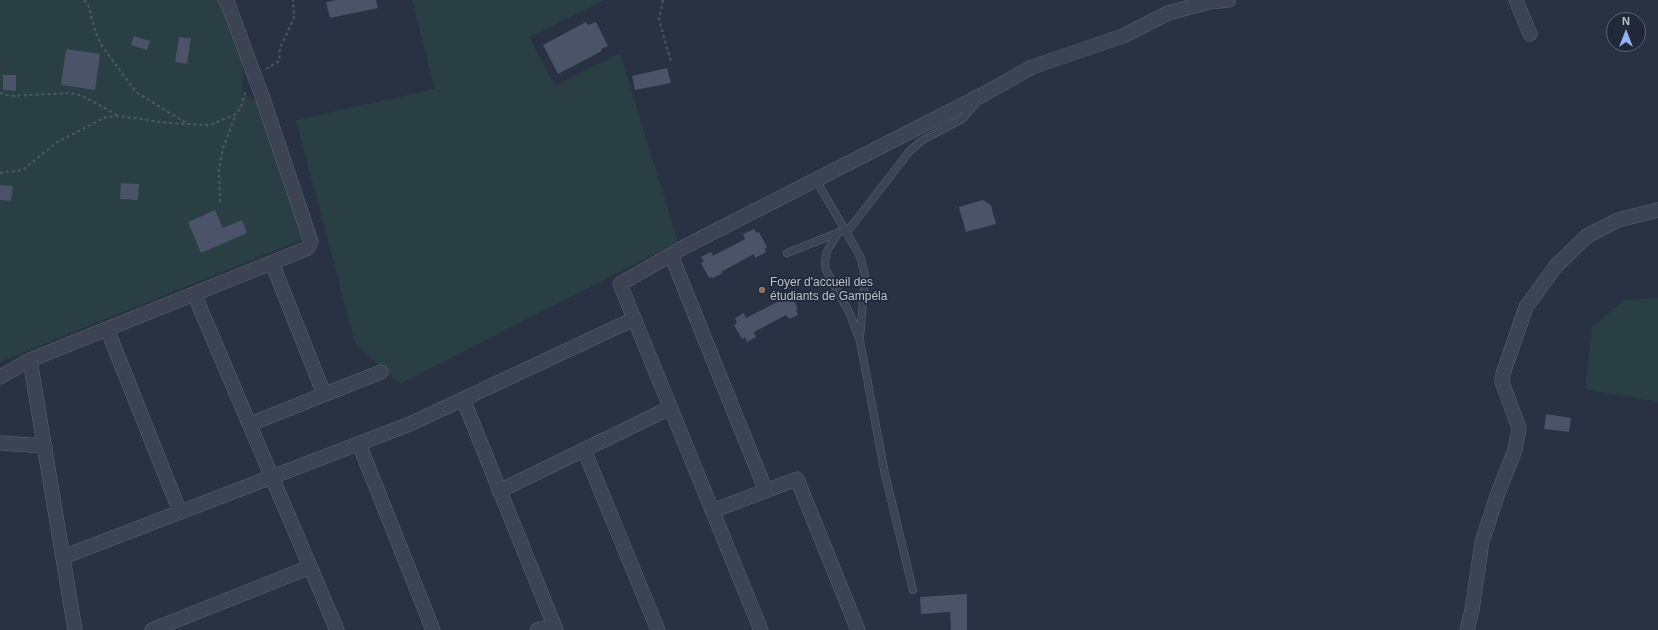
<!DOCTYPE html>
<html>
<head>
<meta charset="utf-8">
<style>
  body { margin:0 }
  #map { position:relative; width:1658px; height:630px; overflow:hidden; background:#283243; font-family:Helvetica,sans-serif }
  canvas { display:block }
  .north { position:absolute; left:1606px; top:12px; width:40px; height:40px; box-sizing:border-box; background:#212938; border:1px solid #5e6573; border-radius:50%; rotate:0deg; font-size:11px; font-weight:700; line-height:16px; text-align:center; color:#bac0cc }
  .north::after { content:''; display:block; margin:auto; width:14px; height:18px; background:#94b3f7; clip-path:polygon(50% 0,100% 100%,50% 72%,0 100%) }
</style>
</head>
<body>
<div id="map">
<canvas width="1658" height="630"></canvas>
<div class="north">N</div>
</div>
<script>
const g = document.querySelector('canvas').getContext('2d');
g.lineJoin = 'round';
function fillPath(path, color) { g.fillStyle = color; g.fill(path, 'evenodd'); }
const poly = rows => new Path2D(rows.map(r => 'M' + r).join(''));
function strokePath(path, color, width, dash) { g.strokeStyle = color; g.lineWidth = width; g.lineCap = dash ? 'butt' : 'round'; g.setLineDash(dash || []); g.stroke(path); }
function label(font, color, halo, rows, align = 'center') {
  g.font = font + ' Helvetica,sans-serif'; g.lineWidth = 3.5; g.setLineDash([]); g.textBaseline = 'middle'; g.strokeStyle = halo; g.fillStyle = color; for (const [text, x, y, turn = 0] of rows) {
    g.save(); g.translate(x, y); g.rotate((+turn || 0) * Math.PI / 180); g.textAlign = isNaN(turn) ? turn : align; if (halo) g.strokeText(text, 0, 0); g.fillText(text, 0, 0); g.restore();
  }
}
fillPath(poly([
  [0,0,218,0,227,10,243,59,242,94,257,101,303,239,0,362],
  [412,0,604,0,529,37,555,86,620,53,678,242,400,384,355,343,296,120,435,89],
  [1658,298,1658,402,1585,389,1592,327,1624,300]
]), '#2a3f44');
fillPath(poly([
  [337,0,376,0,378,8,330,18,326,2],
  [586,22,588,25,596,22,608,46,601,49,602,51,558,74,543,45],
  [134,36,150,41,147,50,131,45],
  [179,37,191,38,187,64,175,62],
  [66,49,100,54,95,90,61,85],
  [667,68,671,83,635,90,632,76],
  [3,75,16,75,16,91,3,90],
  [121,183,139,184,138,200,120,199],
  [0,185,13,186,11,201,0,200],
  [983,200,991,205,996,224,966,232,959,207],
  [215,210,223,228,242,220,247,233,201,253,188,222],
  [754,229,756,233,759,232,767,247,765,249,766,252,755,258,754,254,721,272,723,273,713,278,712,277,709,278,701,263,704,261,701,257,711,252,713,256,745,239,743,234],
  [786,291,789,296,791,295,798,309,796,310,798,315,789,319,786,315,754,332,756,337,747,342,745,337,742,339,734,325,737,323,735,318,744,313,746,318,779,301,776,295],
  [1546,414,1571,418,1569,432,1544,429],
  [967,594,967,630,951,630,950,612,921,614,920,597]
]), '#4a5367');
const service = poly([
  [816,180,860,256,865,275,860,337],
  [837,235,827,251,825,261,826,270,850,314,860,341,885,474,913,590],
  [787,253,850,228,909,152,921,141,962,119,977,102]
]);
const minor = poly([
  [1516,0,1530,34],
  [671,255,766,491],
  [272,263,324,394],
  [194,294,337,630],
  [107,329,180,512],
  [30,360,75,630],
  [0,377,30,360,308,248,311,242,262,96,228,4,225,0],
  [463,399,556,630],
  [250,424,381,372],
  [0,443,45,446],
  [359,444,433,630],
  [584,450,658,630],
  [499,491,670,408],
  [712,511,797,479,858,630],
  [63,557,410,424,634,319],
  [152,630,310,567],
  [537,630,553,626],
  [761,630,620,284,686,246,984,94,1032,67,1123,36,1168,13,1209,2,1229,0],
  [1467,630,1472,610,1482,542,1498,493,1515,450,1519,428,1502,382,1503,374,1526,307,1556,266,1587,236,1618,220,1658,210]
]);
strokePath(service, '#5b6270', 8);
strokePath(minor, '#5b6270', 15);
strokePath(poly([
  [84,0,89,7,95,31,102,46,136,92,186,123],
  [663,0,659,19,671,62],
  [266,69,279,61,280,48,294,18,293,0],
  [0,93,10,96,69,93,81,95,119,116],
  [0,173,23,170,57,142,106,117,119,116,168,123,210,125,236,114,241,107,246,90],
  [220,202,219,170,223,148,236,114]
]), '#485c60', 2, [3, 3]);
strokePath(service, '#3c4453', 7);
strokePath(minor, '#3c4453', 14);
for (const [x, y, r, color] of [
  [762,290,4,"#8d6e63"]
]) { const dot = new Path2D(); dot.arc(x, y, r, 0, 2 * Math.PI); g.fillStyle = color; g.fill(dot); strokePath(dot, '#212938', 1.5); }
label('12px', '#bac0cc', '#212938', [
  ["Foyer d'accueil des",770,283],
  ["étudiants de Gampéla",770,297]
], 'left');
</script>
</body>
</html>
